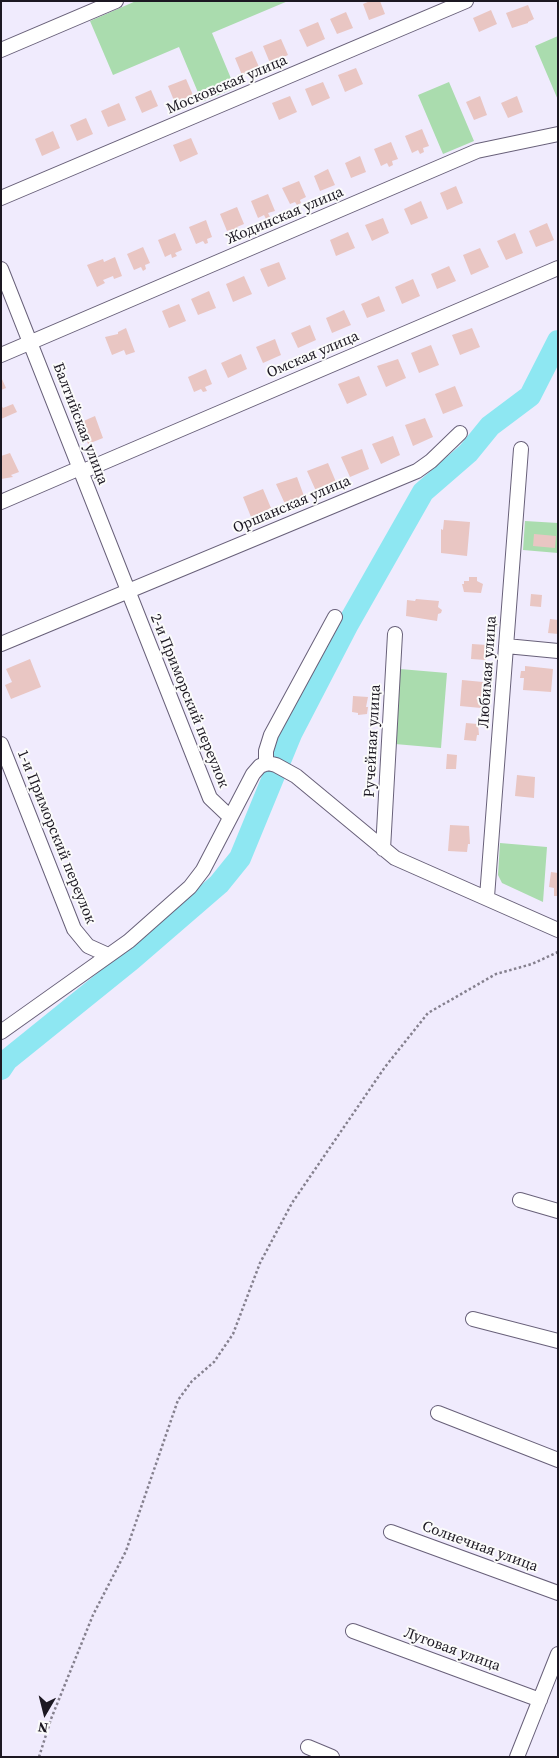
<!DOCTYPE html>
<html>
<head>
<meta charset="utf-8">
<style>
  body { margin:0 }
  #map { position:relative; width:559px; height:1758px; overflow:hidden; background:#f0ebfd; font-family:"Source Serif 4",serif }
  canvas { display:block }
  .frame { position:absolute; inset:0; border:2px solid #1c1822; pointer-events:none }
  .north { position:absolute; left:20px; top:1688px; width:50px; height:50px; -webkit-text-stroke:4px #fbfbfb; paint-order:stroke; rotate:188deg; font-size:14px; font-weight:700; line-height:20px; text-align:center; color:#1c1822 }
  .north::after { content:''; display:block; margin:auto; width:18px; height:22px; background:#1c1822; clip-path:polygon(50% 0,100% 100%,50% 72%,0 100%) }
</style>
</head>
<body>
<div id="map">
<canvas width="559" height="1758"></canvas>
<div class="frame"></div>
<div class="north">N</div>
</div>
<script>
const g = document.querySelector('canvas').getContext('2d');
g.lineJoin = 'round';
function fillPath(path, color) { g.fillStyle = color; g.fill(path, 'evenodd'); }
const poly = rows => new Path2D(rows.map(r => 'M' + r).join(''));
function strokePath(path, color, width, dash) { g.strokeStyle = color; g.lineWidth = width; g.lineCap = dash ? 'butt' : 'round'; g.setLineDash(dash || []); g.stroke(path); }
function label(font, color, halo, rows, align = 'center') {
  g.font = font + ' "Source Serif 4",serif'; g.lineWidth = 4; g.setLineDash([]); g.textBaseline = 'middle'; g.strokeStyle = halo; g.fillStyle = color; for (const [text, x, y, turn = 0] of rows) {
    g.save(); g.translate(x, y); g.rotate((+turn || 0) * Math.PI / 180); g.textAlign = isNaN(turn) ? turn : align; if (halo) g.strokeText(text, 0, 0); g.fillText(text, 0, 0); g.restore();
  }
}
fillPath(poly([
  [136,1,288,1,212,33,235,88,202,102,179,47,113,75,90,21],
  [558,36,558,100,535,46],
  [449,82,474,141,443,154,418,95],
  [525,521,558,523,558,553,523,550],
  [400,669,447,673,441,748,395,744],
  [500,843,547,847,543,902,502,883,498,875]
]), '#aadcae');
strokePath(poly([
  [1,1069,7,1060,131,960,219,884,240,858,291,734,348,624,423,492,468,453,490,426,530,396,558,341]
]), '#8ee7f2', 22);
fillPath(poly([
  [370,1,380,1,385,14,369,20,363,4],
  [528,5,534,19,528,22,528,23,512,28,506,13],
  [491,10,497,24,479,32,473,18],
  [346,12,353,28,337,34,330,19],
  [318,22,325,39,307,47,299,30],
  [281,39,288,55,270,63,263,46],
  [252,51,259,67,242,75,235,58],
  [356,68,363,84,345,92,338,75],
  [186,79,193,95,175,103,168,86],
  [323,82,330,98,312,106,305,89],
  [151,90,158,106,142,113,135,97],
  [290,96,297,112,279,120,272,103],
  [480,96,487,115,474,120,466,102],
  [517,96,523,112,508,118,501,103],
  [119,103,126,120,108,127,101,111],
  [86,118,93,134,77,141,70,125],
  [422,129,429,146,423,148,424,152,420,154,418,150,412,153,405,136],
  [53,131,60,148,42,156,35,139],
  [191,138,198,154,180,162,173,145],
  [391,142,398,159,392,161,393,165,389,167,387,163,381,166,374,149],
  [360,156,366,172,351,178,345,163],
  [328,169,335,185,320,191,314,176],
  [299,181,306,197,300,200,301,203,297,205,295,202,290,204,282,188],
  [456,186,463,203,447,210,440,193],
  [268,194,275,211,268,213,270,217,266,219,264,215,258,218,251,201],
  [421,201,428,218,411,225,404,209],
  [237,207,244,224,237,227,239,230,234,232,233,229,227,231,220,214],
  [383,218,389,233,372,241,365,225],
  [206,220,212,237,207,239,208,243,205,244,203,241,196,244,189,227],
  [547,223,554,240,536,247,529,231],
  [348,232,355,248,336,256,330,240],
  [175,233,182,250,175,253,177,256,172,258,171,254,165,257,158,240],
  [515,233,523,253,506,260,497,241],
  [143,247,150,263,145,265,146,269,143,271,141,267,134,270,127,254],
  [480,248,489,267,471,275,463,255],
  [115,257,122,276,114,279,113,276,103,280,105,283,97,287,87,265,103,259,104,262],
  [279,262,286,279,268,287,260,269],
  [449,266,456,281,437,289,431,274],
  [244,276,252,294,233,302,226,284],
  [413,279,420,296,402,304,395,287],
  [209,291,216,308,198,315,191,299],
  [379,296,385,311,367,318,361,304],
  [179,304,186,321,169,328,162,311],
  [344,310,351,325,332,333,326,318],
  [310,325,316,340,298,348,291,333],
  [126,328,135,352,126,355,124,350,112,355,105,337,118,334,118,332],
  [472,328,480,347,460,355,452,335],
  [275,339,281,355,263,363,256,347],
  [431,345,439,365,419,373,411,353],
  [241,354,247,369,228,378,221,363],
  [398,359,406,378,386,387,377,366],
  [206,369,212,384,205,387,207,391,203,392,201,389,194,392,188,377],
  [359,376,367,395,347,404,338,384],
  [1,377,6,388,1,390],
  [455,386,463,406,443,414,435,394],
  [13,404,17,412,1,419,1,405,3,408],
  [95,416,103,438,88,444,79,423],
  [425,418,433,437,413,446,405,425],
  [393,436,400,455,381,464,372,444],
  [362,449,369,469,350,477,341,457],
  [10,453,19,472,11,475,13,477,1,479,1,456],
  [328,463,336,482,316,491,307,471],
  [297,477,304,496,298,498,300,502,285,504,276,484],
  [263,489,271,508,251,517,243,497],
  [444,520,470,522,467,556,441,553,441,529,443,530],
  [534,534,556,536,555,548,533,546],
  [469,577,477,577,477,581,483,584,481,593,464,592,462,584,464,584,464,581,469,581],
  [531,594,542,595,541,607,530,606],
  [416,599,439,601,438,607,442,610,441,613,438,614,437,621,406,616,407,600,415,601],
  [550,619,558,620,558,634,548,633],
  [472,644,487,645,486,660,471,659],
  [30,659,41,687,11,699,5,685,12,682,6,669],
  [525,666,553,669,551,692,523,690,524,678,520,678,521,671,525,671],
  [462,680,483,682,481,708,460,706],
  [353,696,368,697,366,707,368,707,367,714,358,715,358,713,352,712],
  [466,723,478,724,479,735,477,735,476,741,464,740],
  [447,754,457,755,456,769,446,769],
  [517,775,535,777,534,798,515,796],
  [450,825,469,826,470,844,468,844,467,852,448,851],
  [551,872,558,873,558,896,554,896,554,888,549,887]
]), '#e9c6c3');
const minor = poly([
  [1,50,116,1],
  [1,198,466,1],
  [1,269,210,798,230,817],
  [1,355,477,151,558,134],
  [81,472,558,268],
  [1,502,80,468],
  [1,644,417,471,431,461,460,433],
  [506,646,558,651],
  [1,744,74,929,88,946,108,955],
  [266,764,266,751,271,735,335,617],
  [383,849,395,634],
  [487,897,521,449],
  [1,1032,129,941,190,887,203,870,253,774,260,766,268,763,276,765,296,776,395,858,558,930],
  [520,1200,558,1211],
  [473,1319,558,1341],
  [438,1413,558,1460],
  [391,1532,558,1593],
  [353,1631,540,1700],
  [308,1747,332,1757],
  [517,1757,558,1654]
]);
strokePath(minor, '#686079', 16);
strokePath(poly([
  [39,1757,51,1719,93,1615,126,1551,178,1400,192,1381,214,1362,233,1334,260,1263,292,1203,385,1067,428,1013,496,974,532,964,558,952]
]), '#85808e', 2.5, [2.5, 2.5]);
strokePath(minor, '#fff', 14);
label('15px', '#1c1822', '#fbfbfb', [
  ["Московская улица",227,85,-23],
  ["Жодинская улица",285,216,-23],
  ["Омская улица",313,355,-23],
  ["Балтийская улица",80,424,69],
  ["Оршанская улица",292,505,-23],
  ["Любимая улица",488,672,-86],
  ["2-и Приморский переулок",189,701,68],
  ["Ручейная улица",373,741,-87],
  ["1-и Приморский переулок",56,837,68],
  ["Солнечная улица",480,1547,20],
  ["Луговая улица",452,1650,20]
]);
</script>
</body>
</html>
